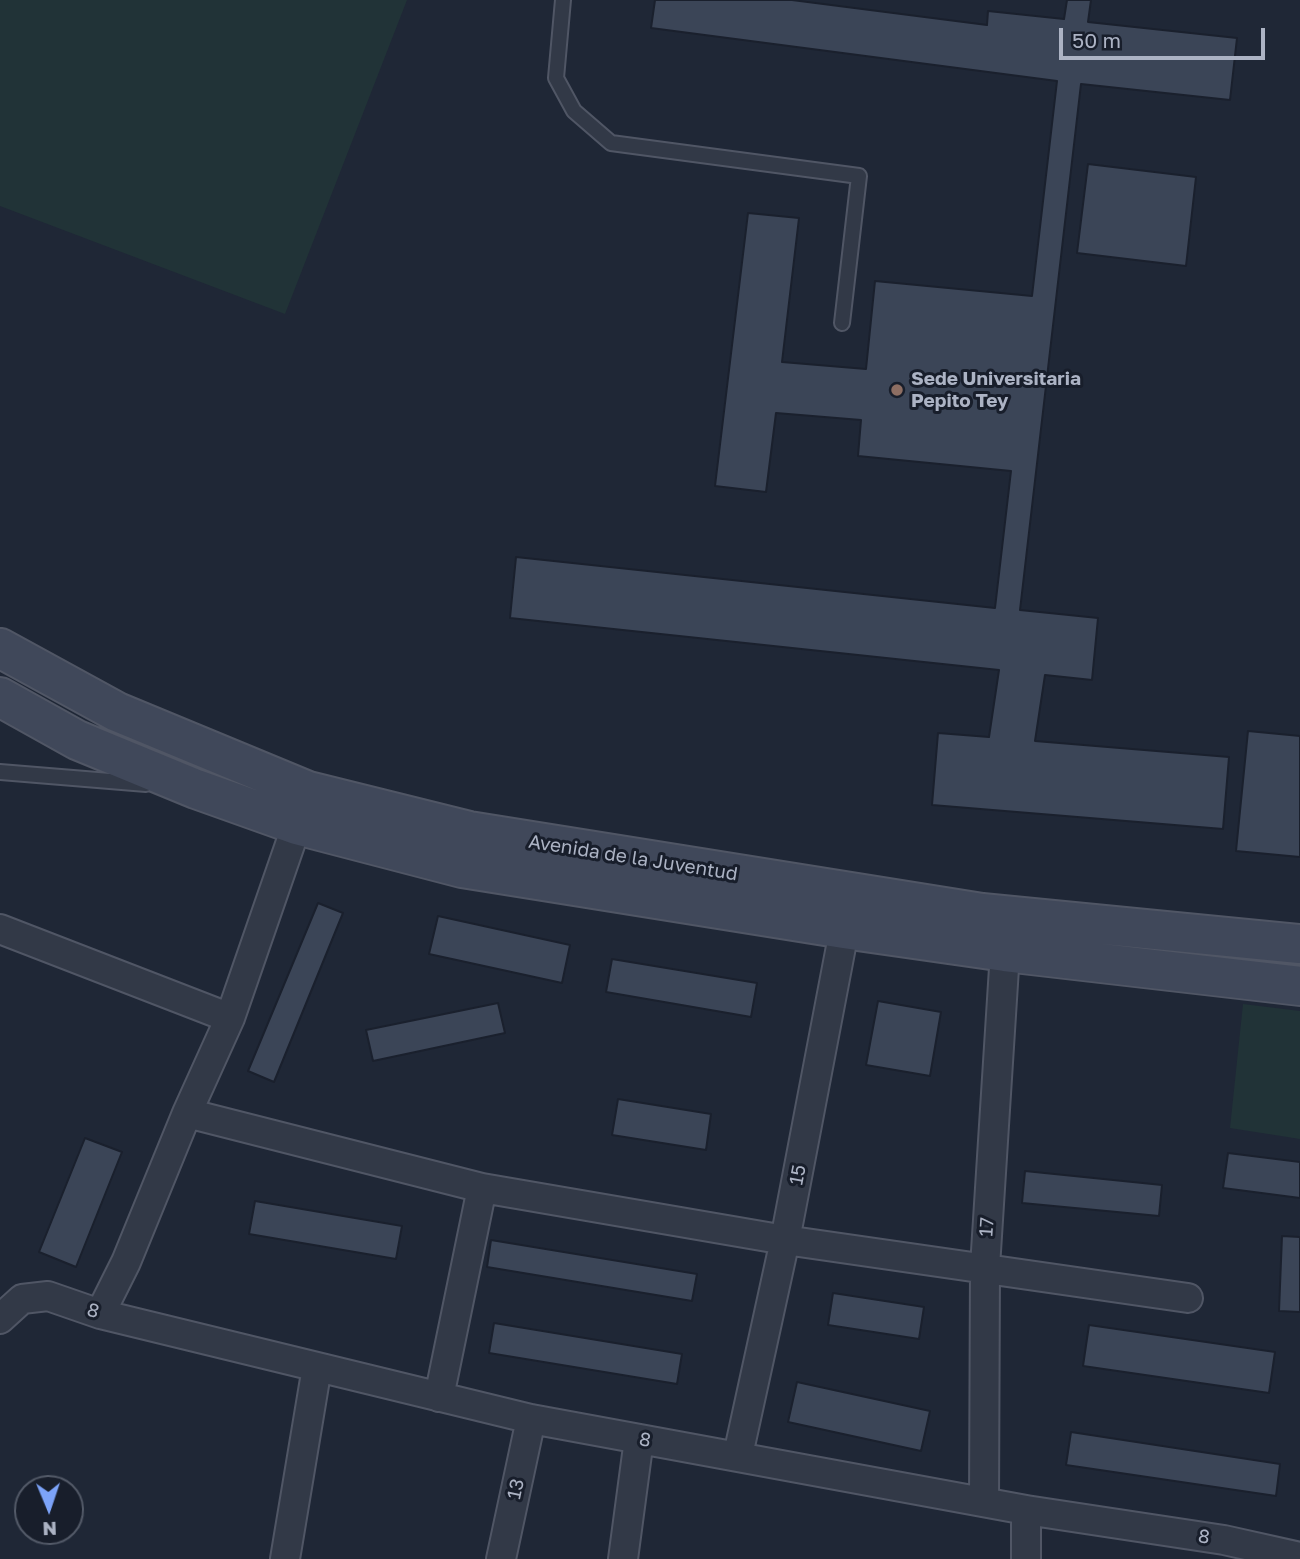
<!DOCTYPE html>
<html>
<head>
<meta charset="utf-8">
<style>
  body { margin:0 }
  #map { position:relative; width:1300px; height:1559px; overflow:hidden; background:#1f2736; font-family:"Golos Text",sans-serif }
  canvas { display:block }
  .north { position:absolute; left:14px; top:1475px; width:70px; height:70px; box-sizing:border-box; background:#181e2b; border:2px solid #535a68; border-radius:50%; rotate:178deg; font-size:19px; font-weight:700; line-height:28px; text-align:center; color:#acb3c4 }
  .north::after { content:''; display:block; margin:auto; width:24px; height:32px; background:#7ca3f9; clip-path:polygon(50% 0,100% 100%,50% 72%,0 100%) }
  .scale { position:absolute; left:1059px; top:28px; width:206px; height:32px; box-sizing:border-box; border:4px solid #acb3c4; border-top:0; padding-left:9px; font-size:21px; line-height:24px; white-space:nowrap; color:#acb3c4; -webkit-text-stroke:5px #181e2b; paint-order:stroke }
</style>
</head>
<body>
<div id="map">
<canvas width="1300" height="1559"></canvas>
<div class="north">N</div>
<div class="scale">50 m</div>
</div>
<script>
const g = document.querySelector('canvas').getContext('2d');
g.lineJoin = 'round';
function fillPath(path, color) { g.fillStyle = color; g.fill(path, 'evenodd'); }
const poly = rows => new Path2D(rows.map(r => 'M' + r).join(''));
function strokePath(path, color, width, dash) { g.strokeStyle = color; g.lineWidth = width; g.lineCap = dash ? 'butt' : 'round'; g.setLineDash(dash || []); g.stroke(path); }
function label(font, color, halo, rows, align = 'center') {
  g.font = font + ' "Golos Text",sans-serif'; g.lineWidth = 6; g.setLineDash([]); g.textBaseline = 'middle'; g.strokeStyle = halo; g.fillStyle = color; for (const [text, x, y, turn = 0] of rows) {
    g.save(); g.translate(x, y); g.rotate((+turn || 0) * Math.PI / 180); g.textAlign = isNaN(turn) ? turn : align; if (halo) g.strokeText(text, 0, 0); g.fillText(text, 0, 0); g.restore();
  }
}
fillPath(poly([
  [0,0,407,0,285,314,0,206],
  [1243,1004,1300,1011,1300,1139,1230,1128]
]), '#213337');
const building = poly([
  [655,0,792,0,987,25,988,11,1064,19,1067,0,1091,0,1088,22,1237,38,1230,100,1081,84,1020,610,1098,618,1092,680,1045,675,1035,741,1229,757,1223,829,932,805,938,733,989,737,999,670,510,618,516,557,995,608,1011,471,858,456,861,420,776,413,766,492,715,486,748,213,799,218,782,362,866,369,875,281,1032,296,1057,81,651,28,655,0],
  [1088,164,1196,177,1186,266,1077,253,1088,164],
  [1248,731,1300,736,1300,857,1236,851,1248,731],
  [318,903,343,913,274,1082,248,1071,318,903],
  [438,916,570,945,562,983,429,954,438,916],
  [612,959,757,983,751,1017,606,992,612,959],
  [878,1001,941,1012,930,1076,866,1065,878,1001],
  [498,1003,505,1033,373,1061,366,1030,498,1003],
  [618,1099,711,1114,706,1150,612,1135,618,1099],
  [85,1138,122,1152,76,1267,39,1252,85,1138],
  [1228,1153,1300,1162,1300,1198,1223,1188,1228,1153],
  [1025,1171,1162,1185,1159,1216,1022,1203,1025,1171],
  [255,1201,402,1226,396,1259,249,1234,255,1201],
  [1282,1236,1300,1237,1300,1312,1279,1311,1282,1236],
  [491,1240,697,1274,692,1301,487,1267,491,1240],
  [833,1293,924,1307,919,1339,828,1325,833,1293],
  [494,1323,682,1354,677,1384,489,1353,494,1323],
  [1089,1325,1275,1352,1269,1393,1083,1366,1089,1325],
  [797,1382,930,1411,921,1451,788,1422,797,1382],
  [1071,1432,1280,1464,1276,1496,1066,1465,1071,1432]
]);
fillPath(building, '#3b4557');
strokePath(building, '#1a202d', 2);
const service = poly([
  [563,0,556,78,574,111,611,143,859,176,842,323],
  [0,772,146,784]
]);
const minor = poly([
  [0,929,230,1018],
  [187,1113,482,1188,785,1240,1188,1298],
  [100,1314,126,1262,187,1113,230,1018,303,807],
  [0,1319,22,1299,48,1296,100,1314,531,1419,1026,1510,1224,1540,1300,1557],
  [439,1397,482,1188],
  [738,1455,785,1240,848,910],
  [984,1502,985,1267,1005,952],
  [1026,1510,1026,1559],
  [285,1559,317,1367],
  [501,1559,531,1419],
  [623,1559,639,1439]
]);
const secondary = poly([
  [0,648,117,712,308,791,469,831,982,913,1300,944],
  [0,697,77,740,196,789,297,825,462,868,844,929,1005,952,1300,986]
]);
strokePath(service, '#505665', 18);
strokePath(minor, '#505665', 32);
strokePath(secondary, '#505665', 42);
strokePath(service, '#323947', 14);
strokePath(minor, '#323947', 28);
strokePath(secondary, '#40485a', 38);
for (const [x, y, r, color] of [
  [897,390,7,"#8d6e63"]
]) { const dot = new Path2D(); dot.arc(x, y, r, 0, 2 * Math.PI); g.fillStyle = color; g.fill(dot); strokePath(dot, '#181e2b', 2.5); }
label('bold 19px', '#acb3c4', '#181e2b', [
  ["Sede Universitaria",911,379],
  ["Pepito Tey",911,401]
], 'left');
label('19px', '#acb3c4', '#181e2b', [
  ["Avenida de la Juventud",633,858,9],
  ["15",798,1175,-79],
  ["17",987,1227,-86],
  ["8",93,1311,17],
  ["8",645,1440,10],
  ["13",516,1489,-78],
  ["8",1204,1537,9]
]);
</script>
</body>
</html>
